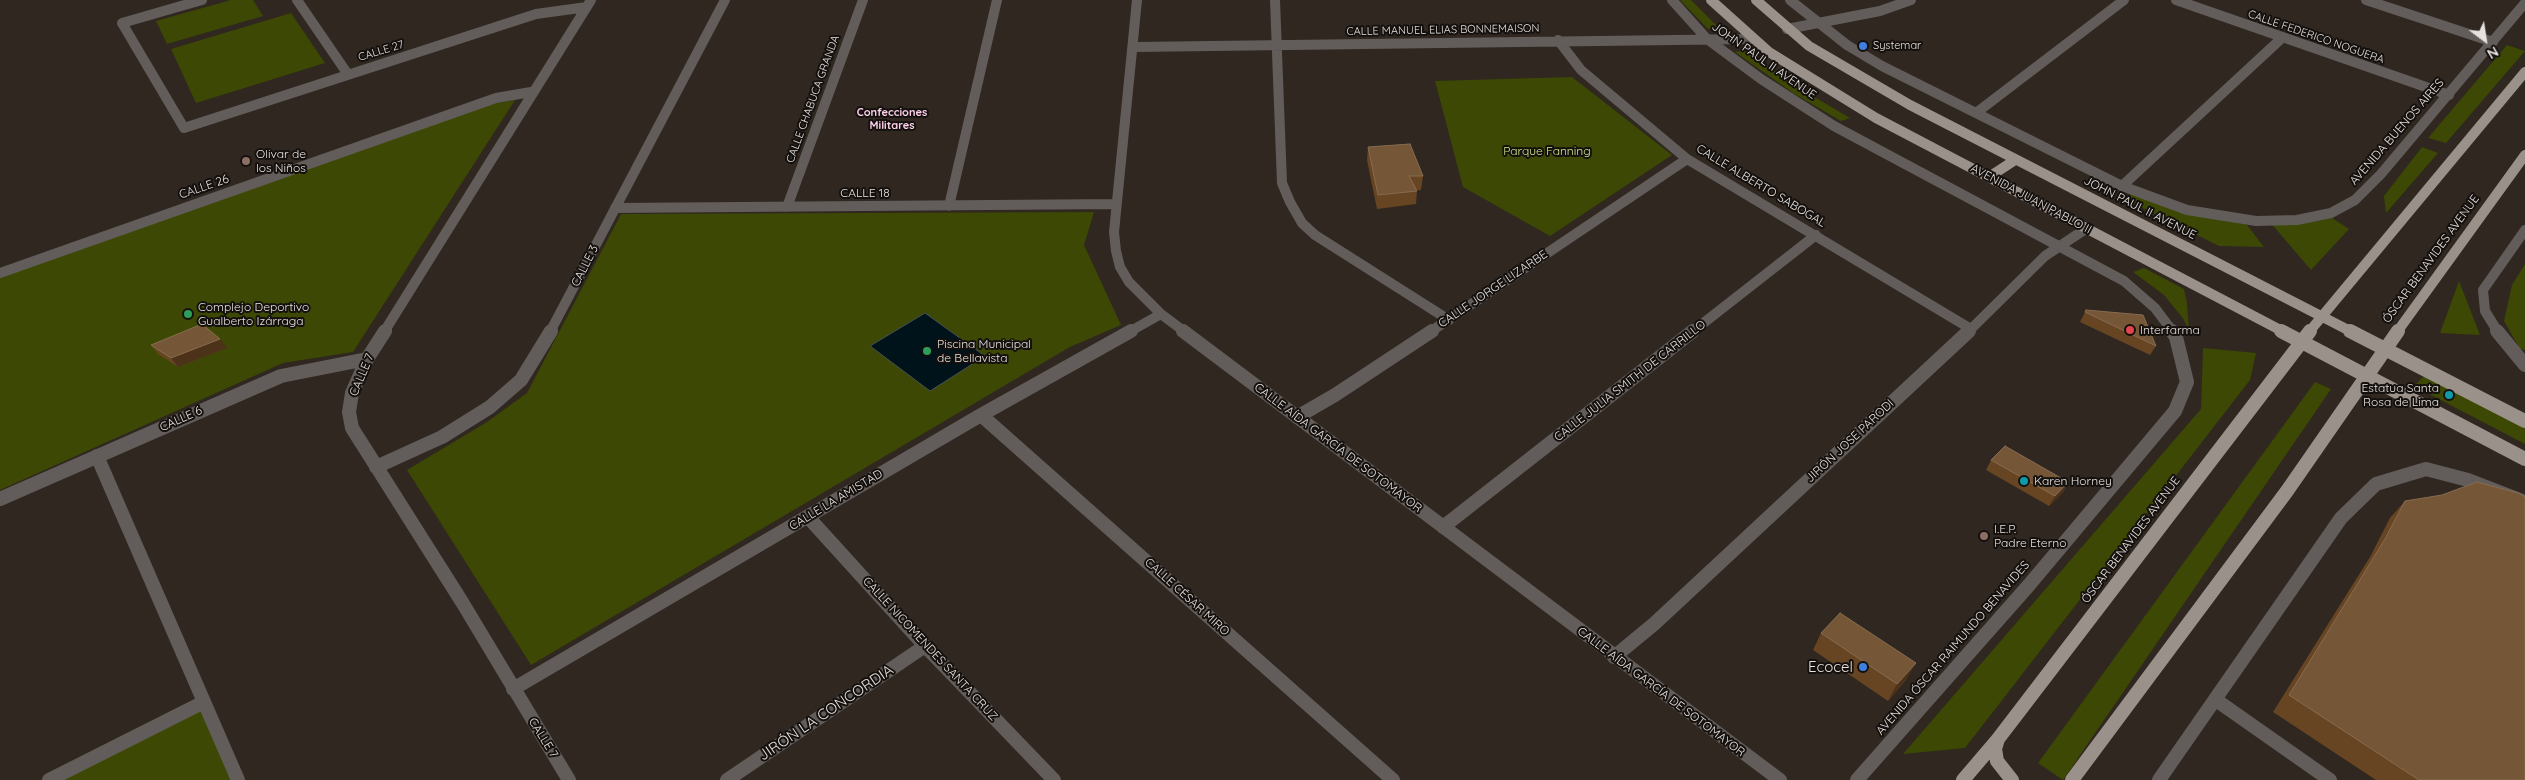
<!DOCTYPE html>
<html>
<head>
<meta charset="utf-8">
<style>
  body { margin:0 }
  #map { position:relative; width:2525px; height:780px; overflow:hidden; background:#2f2720; font-family:Quicksand,sans-serif }
  canvas { display:block }
  .north { position:absolute; left:2460px; top:15px; width:50px; height:50px; -webkit-text-stroke:4px #14100e; paint-order:stroke; rotate:149deg; font-size:14px; font-weight:700; line-height:20px; text-align:center; color:#e8e2de }
  .north::after { content:''; display:block; margin:auto; width:18px; height:22px; background:#e8e2de; clip-path:polygon(50% 0,100% 100%,50% 72%,0 100%) }
</style>
</head>
<body>
<div id="map">
<canvas width="2525" height="780"></canvas>
<div class="north">N</div>
</div>
<script>
const g = document.querySelector('canvas').getContext('2d');
g.lineJoin = 'round';
function fillPath(path, color) { g.fillStyle = color; g.fill(path, 'evenodd'); }
const poly = rows => new Path2D(rows.map(r => 'M' + r).join(''));
function strokePath(path, color, width, dash) { g.strokeStyle = color; g.lineWidth = width; g.lineCap = dash ? 'butt' : 'round'; g.setLineDash(dash || []); g.stroke(path); }
function label(font, color, halo, rows, align = 'center') {
  g.font = font + ' Quicksand,sans-serif'; g.lineWidth = 4; g.setLineDash([]); g.textBaseline = 'middle'; g.strokeStyle = halo; g.fillStyle = color; for (const [text, x, y, turn = 0] of rows) {
    g.save(); g.translate(x, y); g.rotate((+turn || 0) * Math.PI / 180); g.textAlign = isNaN(turn) ? turn : align; if (halo) g.strokeText(text, 0, 0); g.fillText(text, 0, 0); g.restore();
  }
}
fillPath(poly([
  [231,0,253,0,263,16,167,44,156,21],
  [1680,0,1691,0,1719,28,1708,29],
  [291,13,325,63,196,103,171,49],
  [2507,45,2525,51,2446,143,2428,138],
  [1745,50,1801,89,1850,118,1841,121,1793,93,1735,52],
  [1572,77,1672,155,1550,236,1463,187,1435,81],
  [515,100,353,352,283,363,0,490,0,277,469,108],
  [2422,147,2438,153,2386,213,2384,196],
  [2130,190,2222,219,2247,225,2264,247,2219,246,2129,201],
  [1094,212,1084,245,1121,325,1070,347,531,665,407,470,487,422,527,393,621,214],
  [2332,218,2349,229,2311,270,2269,221,2311,222],
  [2525,264,2525,350,2520,349,2504,321,2512,285],
  [2144,268,2184,289,2187,303,2189,330,2182,317,2164,295,2133,272],
  [2459,281,2480,335,2440,333],
  [2203,348,2256,353,2250,380,1965,748,1903,754,2201,409],
  [2427,373,2525,424,2525,444,2414,386],
  [2315,382,2331,389,2063,780,2038,763],
  [206,705,237,780,60,780]
]), '#3c4803');
const water = poly([
  [925,313,985,356,930,391,870,346,925,313]
]);
fillPath(water, '#00131a');
strokePath(water, '#465155', 1);
strokePath(poly([
  [202,0,122,23,184,128,536,14,587,7],
  [297,0,347,73],
  [1137,0,1114,232,1116,251,1120,267,1129,282,1161,314,1185,332],
  [1275,0,1282,183,1290,202,1302,223,1315,235,1449,320],
  [1672,0,1707,39,1761,79,1834,126,2124,281,2155,308,2173,332],
  [1790,0,1847,45,1882,66,2122,186,2187,210,2256,221,2297,220,2331,213,2355,200,2381,174,2525,3],
  [2176,0,2449,95],
  [2366,0,2493,42],
  [1787,29,1880,11,1911,0],
  [1558,40,1581,70,1687,159,1971,329],
  [1134,47,1752,39],
  [1976,113,2124,0],
  [2122,186,2283,37],
  [949,206,997,0],
  [787,207,863,0],
  [615,208,1115,204],
  [0,273,496,98,531,92],
  [384,332,591,0],
  [550,332,725,0],
  [1129,332,1161,314],
  [1430,332,1687,159],
  [1692,332,1816,235],
  [1968,332,2045,256,2087,228],
  [2498,332,2485,311,2483,290,2525,230]
]), '#625d5a', 10);
strokePath(poly([
  [385,331,367,359,352,393,349,412,352,428,462,602,569,780],
  [1183,331,1780,780],
  [2497,331,2525,365],
  [981,415,1393,780],
  [1297,417,1335,395,1432,331],
  [97,456,238,780],
  [376,467,442,437,490,407,521,380,551,331],
  [0,499,281,376,367,359],
  [808,517,925,646,1054,780],
  [1443,527,1693,331],
  [1614,657,1654,624,1969,331],
  [513,689,981,415,1131,331],
  [2216,700,2330,780],
  [49,780,202,703],
  [727,780,925,646],
  [1857,780,2029,585,2175,411,2187,382,2176,337,2172,331],
  [2159,780,2341,518,2376,484,2426,469,2468,480,2525,502]
]), '#625d5a', 14);
strokePath(poly([
  [1711,0,1769,52,1876,118,2284,332],
  [1756,0,1809,46,1910,105,2352,332],
  [1989,177,2015,160],
  [2309,332,2525,72],
  [2397,332,2525,155]
]), '#9a918b', 10);
strokePath(poly([
  [2281,331,2525,459],
  [2350,331,2525,421],
  [1998,739,1995,749,1997,761,2012,780],
  [1963,780,1998,739,2310,331],
  [2072,780,2287,491,2398,331]
]), '#9a918b', 14);
fillPath(poly([
  [1368,147,1423,176,1421,190,1417,190,1417,191,1416,204,1377,209,1367,160],
  [2086,310,2156,346,2150,355,2080,322],
  [151,345,227,348,178,367,158,354],
  [1991,460,2068,482,2063,492,2049,506,1986,470],
  [2405,501,2525,780,2376,780,2273,712,2370,557,2390,518],
  [1821,633,1906,680,1888,701,1813,650]
]), '#684522');
fillPath(poly([
  [220,339,227,348,178,367,171,358],
  [2068,482,2063,492,2049,506,2055,496],
  [1916,663,1906,680,1888,701,1897,684]
]), '#4b3219');
const building = poly([
  [1410,144,1423,176,1409,176,1417,191,1378,195,1368,147,1410,144],
  [2086,310,2143,315,2156,346,2085,312,2086,310],
  [202,324,220,339,171,358,151,345,202,324],
  [2005,446,2068,482,2055,496,1991,460,2005,446],
  [2477,482,2518,493,2525,497,2525,780,2419,780,2289,695,2385,539,2405,501,2442,495,2477,482],
  [1840,613,1916,663,1897,684,1821,633,1840,613]
]);
fillPath(building, '#755636');
strokePath(building, '#876c51', 1);
for (const [x, y, r, color] of [
  [1863,46,5,"#3f7fe0"],
  [246,161,5,"#8d6e63"],
  [188,314,5,"#2e9e5b"],
  [2130,330,5,"#e0444e"],
  [927,351,5,"#2e9e5b"],
  [2449,395,5,"#0f9aa8"],
  [2024,481,5,"#0f9aa8"],
  [1984,536,5,"#8d6e63"],
  [1863,667,5,"#3f7fe0"]
]) { const dot = new Path2D(); dot.arc(x, y, r, 0, 2 * Math.PI); g.fillStyle = color; g.fill(dot); strokePath(dot, '#14100e', 2); }
label('11px', '#e8e2de', '#14100e', [
  ["CALLE MANUEL ELIAS BONNEMAISON",1443,30,-1],
  ["CALLE FEDERICO NOGUERA",2316,37,19],
  ["CALLE 27",381,51,-17],
  ["CALLE CHABUCA GRANDA",813,99,-70]
]);
label('11px', '#e8e2de', '#14100e', [
  ["Systemar",1873,46]
], 'left');
label('bold 11px', '#fdd0e9', '#14100e', [
  ["Confecciones",892,113],
  ["Militares",892,126]
]);
label('12px', '#e8e2de', '#14100e', [
  ["JOHN PAUL II AVENUE",1764,61,35],
  ["AVENIDA BUENOS AIRES",2397,132,-49],
  ["CALLE ALBERTO SABOGAL",1761,186,31],
  ["CALLE 26",204,187,-19],
  ["CALLE 18",865,193],
  ["AVENIDA JUAN PABLO II",2031,199,28],
  ["JOHN PAUL II AVENUE",2140,208,27],
  ["ÓSCAR BENAVIDES AVENUE",2431,259,-54],
  ["CALLE 3",585,266,-63],
  ["CALLE JORGE LIZARBE",1493,289,-34],
  ["CALLE 7",362,375,-67],
  ["CALLE JULIA SMITH DE CARRILLO",1630,381,-38],
  ["CALLE 6",181,419,-24],
  ["JIRÓN JOSE PARODI",1850,441,-43],
  ["CALLE AÍDA GARCÍA DE SOTOMAYOR",1338,448,37],
  ["CALLE LA AMISTAD",836,500,-31],
  ["ÓSCAR BENAVIDES AVENUE",2131,540,-53],
  ["CALLE CÉSAR MIRO",1187,597,42],
  ["AVENIDA ÓSCAR RAIMUNDO BENAVIDES",1953,648,-49],
  ["CALLE NICOMENDES SANTA CRUZ",930,649,47],
  ["CALLE AÍDA GARCÍA DE SOTOMAYOR",1661,692,37],
  ["CALLE 7",543,738,58]
]);
label('12px', '#cee587', '#14100e', [
  ["Parque Fanning",1547,151]
]);
label('12px', '#e8e2de', '#14100e', [
  ["Olivar de",256,154],
  ["los Niños",256,168],
  ["Complejo Deportivo",198,307],
  ["Gualberto Izárraga",198,321],
  ["Interfarma",2140,330],
  ["Piscina Municipal",937,344],
  ["de Bellavista",937,358],
  ["Estatua Santa",2439,388,"right"],
  ["Rosa de Lima",2439,402,"right"],
  ["Karen Horney",2034,481],
  ["I.E.P.",1994,529],
  ["Padre Eterno",1994,543]
], 'left');
label('15px', '#e8e2de', '#14100e', [
  ["Ecocel",1853,667]
], 'right');
label('15px', '#e8e2de', '#14100e', [
  ["JIRÓN LA CONCORDIA",826,713,-34]
]);
</script>
</body>
</html>
